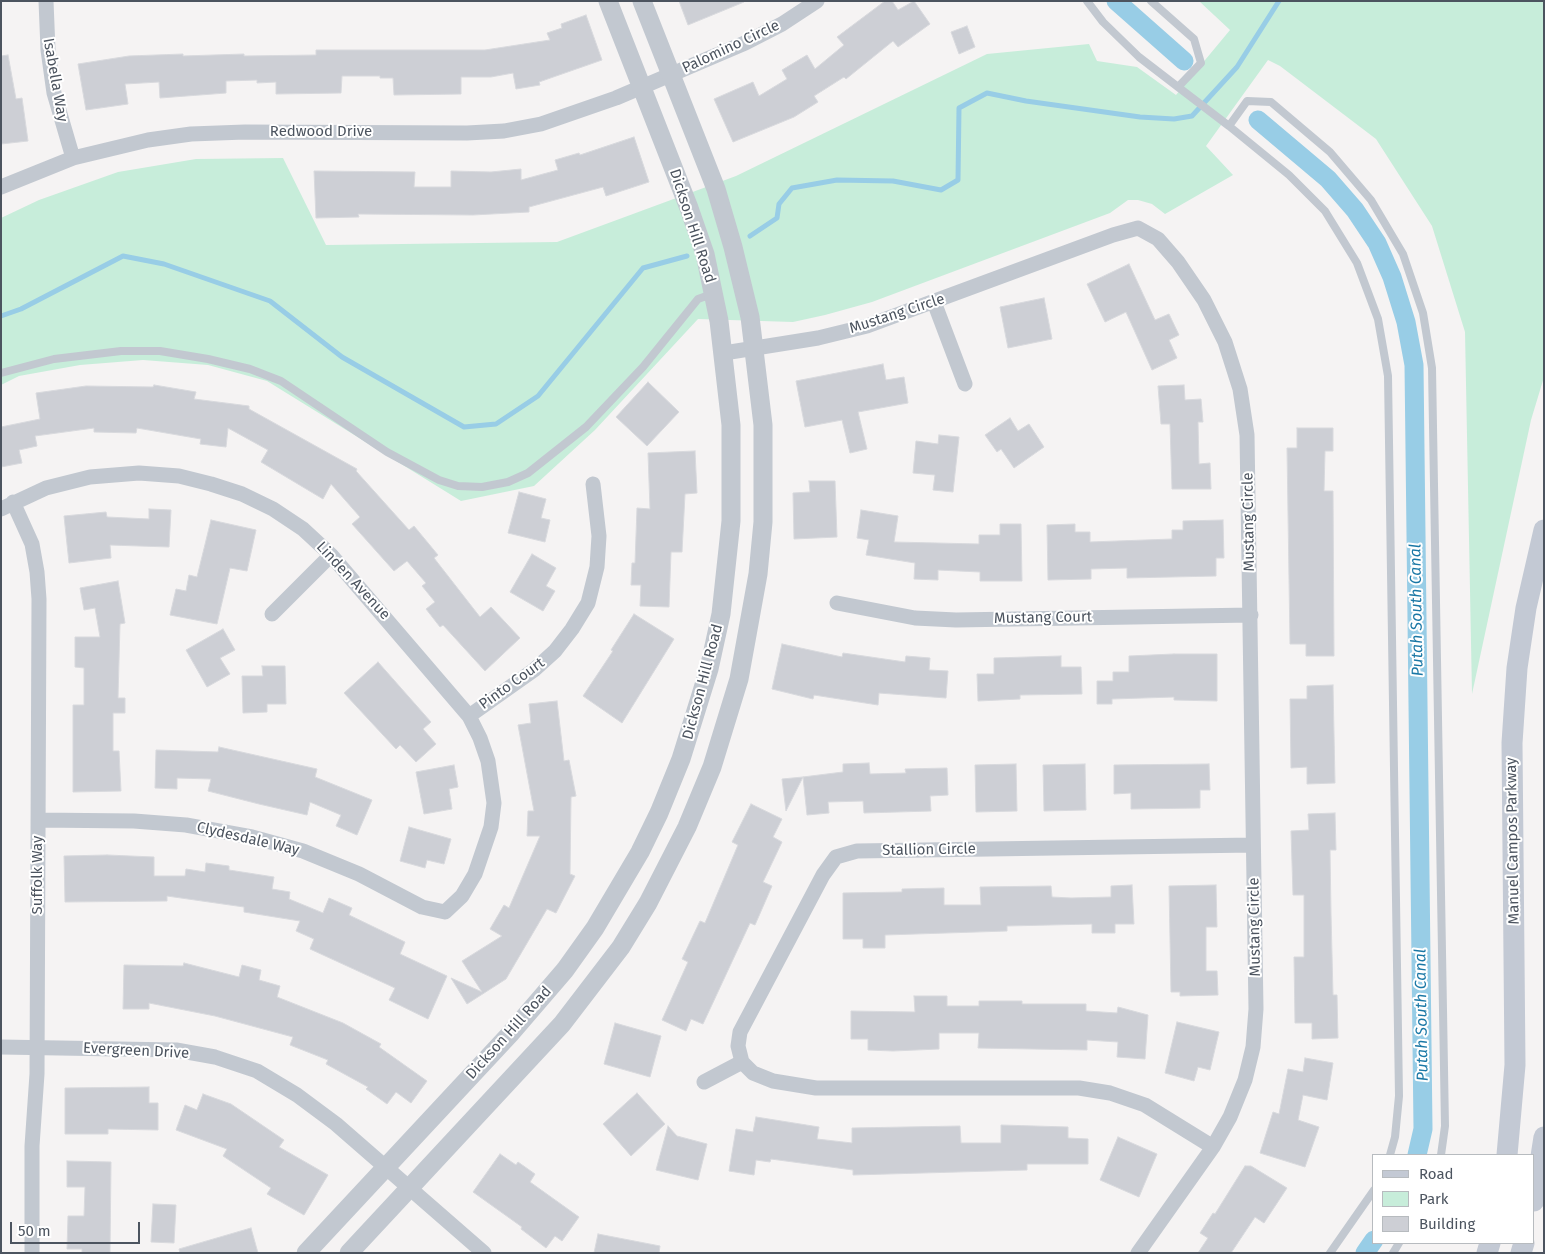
<!DOCTYPE html>
<html>
<head>
<meta charset="utf-8">
<style>
  body { margin:0 }
  #map { position:relative; width:1545px; height:1254px; overflow:hidden; background:#f5f3f3; font-family:"Fira Sans",sans-serif }
  canvas { display:block }
  .frame { position:absolute; inset:0; border:2px solid #4c545f; pointer-events:none }
  .legend { position:absolute; left:1372px; top:1154px; width:162px; height:90px; box-sizing:border-box; background:#fff; border:1px solid #b7bbbf; margin:0; padding:6px 9px; list-style:none; font-size:15px; color:#4c545f }
  .legend li { display:flex; align-items:center; gap:10px; height:25px }
  .legend b { width:25px; border:1px solid #b7bbbf }
  .scale { position:absolute; left:10px; top:1222px; width:130px; height:22px; box-sizing:border-box; border:2px solid #4c545f; border-top:0; padding-left:6px; font-size:15px; line-height:18px; white-space:nowrap; color:#4c545f; -webkit-text-stroke:4px #fff; paint-order:stroke }
</style>
</head>
<body>
<div id="map">
<canvas width="1545" height="1254"></canvas>
<div class="frame"></div>
<ul class="legend">
<li><b style="height:6px;background:#c3c9d4"></b>Road</li>
<li><b style="height:14px;background:#c7edda"></b>Park</li>
<li><b style="height:14px;background:#cdcfd5"></b>Building</li>
</ul>
<div class="scale">50 m</div>
</div>
<script>
const g = document.querySelector('canvas').getContext('2d');
g.lineJoin = 'round';
function fillPath(path, color) { g.fillStyle = color; g.fill(path, 'evenodd'); }
const poly = rows => new Path2D(rows.map(r => 'M' + r).join(''));
function strokePath(path, color, width, dash) { g.strokeStyle = color; g.lineWidth = width; g.lineCap = dash ? 'butt' : 'round'; g.setLineDash(dash || []); g.stroke(path); }
function label(font, color, halo, rows, align = 'center') {
  g.font = font + ' "Fira Sans",sans-serif'; g.lineWidth = 4; g.setLineDash([]); g.textBaseline = 'middle'; g.strokeStyle = halo; g.fillStyle = color; for (const [text, x, y, turn = 0] of rows) {
    g.save(); g.translate(x, y); g.rotate((+turn || 0) * Math.PI / 180); g.textAlign = isNaN(turn) ? turn : align; if (halo) g.strokeText(text, 0, 0); g.fillText(text, 0, 0); g.restore();
  }
}
fillPath(poly([
  [1199,1,1544,1,1544,377,1531,420,1472,694,1465,332,1432,226,1376,139,1280,66,1268,60,1206,146,1233,175,1165,214,1152,204,1138,200,1128,200,1110,213,872,302,825,315,793,322,698,319,595,430,534,486,461,501,267,381,208,365,143,360,80,365,19,376,1,385,1,218,39,200,118,172,196,159,283,158,326,245,557,242,736,176,987,54,1089,44,1097,61,1137,67,1176,95,1230,30]
]), '#c7edda');
strokePath(poly([
  [750,236,777,218,779,204,792,188,837,180,893,181,941,190,958,180,959,108,987,93,1026,101,1140,117,1174,119,1192,116,1237,67,1279,1],
  [1,316,21,309,123,256,164,264,270,301,342,357,464,427,496,424,538,396,643,268,687,256]
]), '#98cde6', 5);
strokePath(poly([
  [1116,1,1184,61],
  [1258,120,1328,179,1355,210,1377,243,1392,277,1406,322,1414,365,1423,1129,1417,1155],
  [1365,1253,1374,1240]
]), '#98cde6', 19);
const building = poly([
  [679,1,744,1,744,2,688,25,679,1],
  [885,1,892,1,898,10,914,1,930,24,898,47,893,41,846,79,844,77,814,96,818,102,794,117,733,142,714,99,753,82,759,96,787,79,782,70,807,55,815,69,844,45,837,37,885,1],
  [586,15,602,60,539,82,540,85,516,89,513,73,491,77,461,77,461,94,394,95,393,78,380,78,380,76,342,76,341,93,276,94,276,82,257,83,257,80,226,81,226,93,160,98,159,82,125,84,128,104,86,110,78,64,129,56,183,54,183,56,244,54,244,56,316,55,316,50,485,50,550,40,547,33,562,28,561,24,586,15],
  [967,26,975,47,959,54,951,32,967,26],
  [8,55,16,99,22,98,28,141,1,144,1,56,8,55],
  [634,137,649,182,606,196,603,187,529,207,529,212,473,215,358,214,359,217,316,218,314,171,415,172,414,187,451,187,451,171,491,172,521,169,521,180,558,170,555,160,579,153,580,155,634,137],
  [1129,264,1155,320,1169,314,1179,335,1169,340,1177,358,1152,370,1126,312,1105,322,1087,284,1129,264],
  [1044,298,1052,339,1008,348,1000,307,1044,298],
  [883,364,886,380,904,377,908,403,858,412,867,449,850,453,842,420,805,427,796,381,883,364],
  [648,382,679,412,647,446,616,417,648,382],
  [154,385,196,392,194,399,249,406,249,409,357,469,356,471,409,530,414,526,438,555,434,558,480,617,491,607,520,638,485,671,443,625,440,627,426,609,435,602,422,586,426,583,407,561,394,571,352,524,360,517,331,484,323,499,261,462,268,450,228,428,226,447,200,444,201,439,137,428,136,433,94,432,94,428,35,436,37,446,19,450,22,463,1,467,1,427,40,419,36,393,86,386,153,387,154,385],
  [1184,385,1185,400,1201,399,1203,422,1198,422,1199,464,1210,463,1211,489,1172,489,1170,424,1161,424,1158,386,1184,385],
  [1010,418,1018,431,1029,424,1044,447,1014,468,1001,449,997,452,985,435,1010,418],
  [1297,428,1333,428,1333,451,1325,451,1324,491,1333,491,1334,656,1306,656,1306,644,1290,644,1287,448,1297,448,1297,428],
  [939,435,959,437,953,492,933,490,935,475,913,473,916,441,938,444,939,435],
  [695,451,697,493,685,494,682,552,671,552,669,607,640,606,641,585,631,585,632,563,635,563,637,508,650,509,648,453,695,451],
  [809,481,835,481,837,537,794,539,793,493,810,492,809,481],
  [519,492,546,499,541,518,550,520,545,542,508,533,519,492],
  [149,509,171,510,169,547,110,545,111,558,69,563,64,516,106,512,107,517,149,519,149,509],
  [861,510,898,516,894,542,979,544,979,535,1000,535,1000,524,1021,524,1022,581,980,581,980,572,938,570,938,580,914,579,915,563,866,555,869,540,857,538,861,510],
  [211,520,256,530,247,571,230,568,217,624,170,615,176,589,186,591,189,575,197,577,211,520],
  [1223,520,1224,558,1216,558,1216,576,1127,578,1127,568,1091,569,1091,579,1048,580,1047,525,1075,524,1075,532,1090,532,1090,542,1172,539,1172,530,1183,530,1183,521,1223,520],
  [532,554,556,568,546,586,555,591,543,611,510,592,532,554],
  [118,581,125,623,120,624,118,698,125,698,125,713,113,713,113,751,119,751,121,791,73,792,73,705,84,705,84,668,75,667,75,637,100,637,95,608,84,610,80,588,118,581],
  [634,614,674,639,622,723,583,696,613,651,611,650,634,614],
  [223,629,235,650,220,658,230,674,207,687,186,650,223,629],
  [782,644,842,657,843,653,905,662,906,656,930,658,929,670,948,671,946,698,879,693,878,705,814,695,813,699,772,689,782,644],
  [1174,654,1217,654,1217,701,1174,700,1174,697,1112,699,1112,704,1097,704,1097,681,1113,681,1113,672,1129,672,1129,656,1174,654],
  [1061,656,1061,667,1081,667,1082,694,1020,695,1020,699,978,701,977,674,994,674,994,658,1061,656],
  [378,662,431,722,423,729,436,744,416,762,400,745,396,749,344,693,378,662],
  [262,666,285,666,286,704,267,704,267,712,243,713,242,676,263,676,262,666],
  [1333,685,1335,783,1307,784,1307,767,1291,768,1290,699,1307,699,1307,686,1333,685],
  [557,701,564,761,569,760,576,796,571,797,570,874,575,876,556,913,547,909,506,979,467,1004,451,978,482,992,462,961,502,936,490,929,504,905,509,908,540,836,527,836,528,811,534,811,518,725,531,723,529,704,557,701],
  [219,747,317,769,315,777,372,800,357,835,336,826,341,815,310,802,307,815,259,804,208,791,211,779,177,778,177,789,155,788,156,750,218,752,219,747],
  [869,763,870,774,906,773,905,769,947,768,948,795,930,796,931,811,864,813,863,801,828,802,829,813,807,815,803,777,843,772,843,764,869,763],
  [1016,764,1017,811,976,812,975,765,1016,764],
  [1085,764,1086,810,1044,811,1043,765,1085,764],
  [1209,764,1210,790,1200,790,1200,808,1131,809,1131,793,1114,794,1114,765,1209,764],
  [454,765,458,787,449,789,452,809,424,814,416,772,454,765],
  [803,777,786,811,782,779,803,777],
  [751,804,782,819,773,837,782,842,763,882,772,886,755,925,750,923,703,1024,691,1019,686,1031,662,1020,688,962,682,959,700,921,705,923,738,845,732,842,751,804],
  [1335,813,1336,850,1330,850,1331,914,1333,995,1337,995,1338,1038,1312,1039,1312,1023,1295,1023,1294,957,1304,957,1304,895,1293,895,1291,831,1309,830,1308,814,1335,813],
  [409,827,451,839,444,864,427,860,425,868,400,861,409,827],
  [107,855,154,857,154,876,185,876,186,869,205,872,206,863,229,866,229,870,274,877,272,889,290,892,289,899,323,913,329,898,352,908,349,915,405,942,400,954,447,976,428,1019,389,1000,395,988,310,949,314,939,296,931,300,921,244,912,244,907,167,896,167,901,65,902,64,856,107,855],
  [1132,885,1134,924,1115,924,1115,933,1092,933,1092,924,1007,926,1007,931,885,935,885,948,863,948,863,939,843,939,843,893,902,892,902,889,944,888,944,905,981,905,980,887,1051,886,1052,897,1071,898,1111,897,1111,886,1132,885],
  [1216,885,1217,927,1206,927,1206,971,1217,971,1218,995,1180,996,1180,992,1171,992,1169,886,1216,885],
  [184,963,239,977,242,965,261,970,259,980,280,986,277,997,343,1023,381,1044,379,1047,427,1081,411,1103,396,1092,387,1104,366,1089,368,1087,326,1064,328,1060,290,1045,293,1037,215,1016,149,1003,149,1009,123,1009,124,965,183,966,184,963],
  [914,996,947,996,947,1006,979,1006,979,1001,1022,1001,1022,1004,1086,1004,1086,1011,1117,1013,1118,1007,1148,1015,1145,1059,1117,1057,1118,1042,1087,1040,1087,1050,978,1048,979,1033,939,1033,939,1049,893,1051,868,1050,868,1039,851,1039,851,1011,915,1012,914,996],
  [1177,1022,1219,1032,1210,1070,1198,1067,1194,1081,1165,1073,1177,1022],
  [615,1023,661,1036,650,1077,604,1064,615,1023],
  [1305,1058,1333,1063,1327,1100,1303,1095,1298,1120,1319,1127,1305,1167,1260,1153,1273,1112,1279,1114,1288,1069,1303,1072,1305,1058],
  [149,1087,149,1103,158,1103,158,1130,108,1129,108,1134,65,1134,65,1088,149,1087],
  [637,1093,665,1124,631,1156,603,1124,637,1093],
  [203,1094,231,1104,284,1140,279,1147,328,1175,304,1215,267,1194,271,1188,223,1156,227,1149,176,1130,185,1105,197,1110,203,1094],
  [756,1117,819,1127,817,1139,852,1143,852,1128,960,1126,961,1143,1001,1143,1001,1125,1068,1127,1068,1138,1088,1139,1088,1164,1027,1164,1027,1170,853,1175,853,1170,771,1159,770,1162,756,1160,754,1175,729,1171,736,1129,753,1132,756,1117],
  [668,1126,677,1136,707,1144,698,1180,656,1170,668,1126],
  [1118,1137,1157,1154,1139,1197,1100,1180,1118,1137],
  [500,1154,516,1165,518,1162,535,1174,530,1182,579,1217,562,1241,555,1236,546,1248,521,1229,522,1227,473,1192,500,1154],
  [67,1161,111,1162,110,1253,82,1253,82,1249,67,1249,68,1216,84,1216,85,1187,67,1187,67,1161],
  [1245,1166,1251,1166,1287,1188,1264,1223,1255,1217,1231,1253,1198,1253,1208,1238,1200,1233,1213,1213,1215,1214,1245,1166],
  [153,1204,176,1205,174,1243,151,1242,153,1204],
  [251,1228,258,1253,180,1253,179,1249,251,1228],
  [598,1234,660,1246,659,1253,594,1253,598,1234]
]);
fillPath(building, '#cdcfd5');
strokePath(building, '#d8d9dd', 1);
strokePath(poly([
  [1087,1,1103,22,1139,57,1178,87],
  [1151,1,1194,39,1201,63,1178,87,1229,126,1247,101,1271,102,1330,152,1371,200,1403,254,1423,313,1432,368,1445,1126,1441,1155],
  [1229,126,1289,175,1325,211,1357,263,1378,319,1388,376,1399,1096,1395,1137,1390,1155],
  [1,373,54,359,121,351,160,351,208,359,250,369,281,381,387,452,439,480,458,486,482,487,508,482,528,473,586,427,643,367,698,299,712,294],
  [1330,1253,1374,1190],
  [1393,1253,1399,1243]
]), '#c2c8d0', 8);
strokePath(poly([
  [46,1,48,50,54,93,73,158],
  [1,187,73,158,148,140,191,134,245,132,467,133,504,131,541,124,616,98,745,43,782,24,817,1],
  [934,302,965,384],
  [724,353,818,338,867,326,1113,235,1138,228,1158,239,1178,262,1204,300,1225,342,1240,389,1247,435,1256,1009,1253,1047,1245,1080,1230,1117,1213,1147,1138,1253],
  [13,502,32,544,37,572,39,599,37,1074,32,1146,32,1253],
  [1,509,46,488,90,477,139,473,179,476,211,484,242,494,273,509,303,529,331,555,469,716,480,738,488,761,494,803,491,827,475,874,462,896,445,912,422,907,359,874,303,851,252,837,186,825,134,821,38,820],
  [837,603,915,618,956,620,1251,615],
  [272,614,331,555],
  [469,716,534,670,555,651,572,629,588,603,597,567,599,536,593,484],
  [1,1047,176,1050,215,1057,257,1071,297,1095,336,1124,484,1253],
  [704,1082,742,1062],
  [1213,1147,1145,1105,1110,1093,1079,1088,816,1088,773,1081,753,1073,742,1062,738,1046,740,1032,758,998,823,875,836,857,857,851,1253,845]
]), '#c2c8d0', 15);
strokePath(poly([
  [306,1253,510,1034,565,970,595,928,640,852,659,813,681,759,709,669,721,614,731,521,731,425,719,321,705,254,689,208,608,1],
  [349,1253,562,1024,621,947,648,903,687,827,712,767,739,679,758,574,763,522,763,425,750,317,733,247,716,189,642,1]
]), '#c2c8d0', 19);
strokePath(poly([
  [1507,1155,1515,1065,1512,743,1517,668,1526,608,1544,530],
  [1534,1201,1544,1137],
  [1487,1253,1490,1243],
  [1521,1253,1524,1243]
]), '#c3c9d4', 21);
label('15px', '#4c545f', '#fff', [
  ["Palomino Circle",731,47,-25],
  ["Isabella Way",55,80,80],
  ["Redwood Drive",321,132],
  ["Dickson Hill Road",692,226,72],
  ["Mustang Circle",897,314,-18],
  ["Mustang Circle",1249,522,-91],
  ["Linden Avenue",353,581,47],
  ["Mustang Court",1043,618,-1],
  ["Dickson Hill Road",703,682,-75],
  ["Pinto Court",512,684,-36],
  ["Clydesdale Way",248,839,13],
  ["Manuel Campos Parkway",1513,841,-91],
  ["Stallion Circle",929,850,-1],
  ["Suffolk Way",38,875,-90],
  ["Mustang Circle",1255,927,-91],
  ["Dickson Hill Road",509,1033,-48],
  ["Evergreen Drive",136,1051,3]
]);
label('italic 16px', '#1977a5', '#fff', [
  ["Putah South Canal",1417,610,-91],
  ["Putah South Canal",1422,1015,-91]
]);
</script>
</body>
</html>
